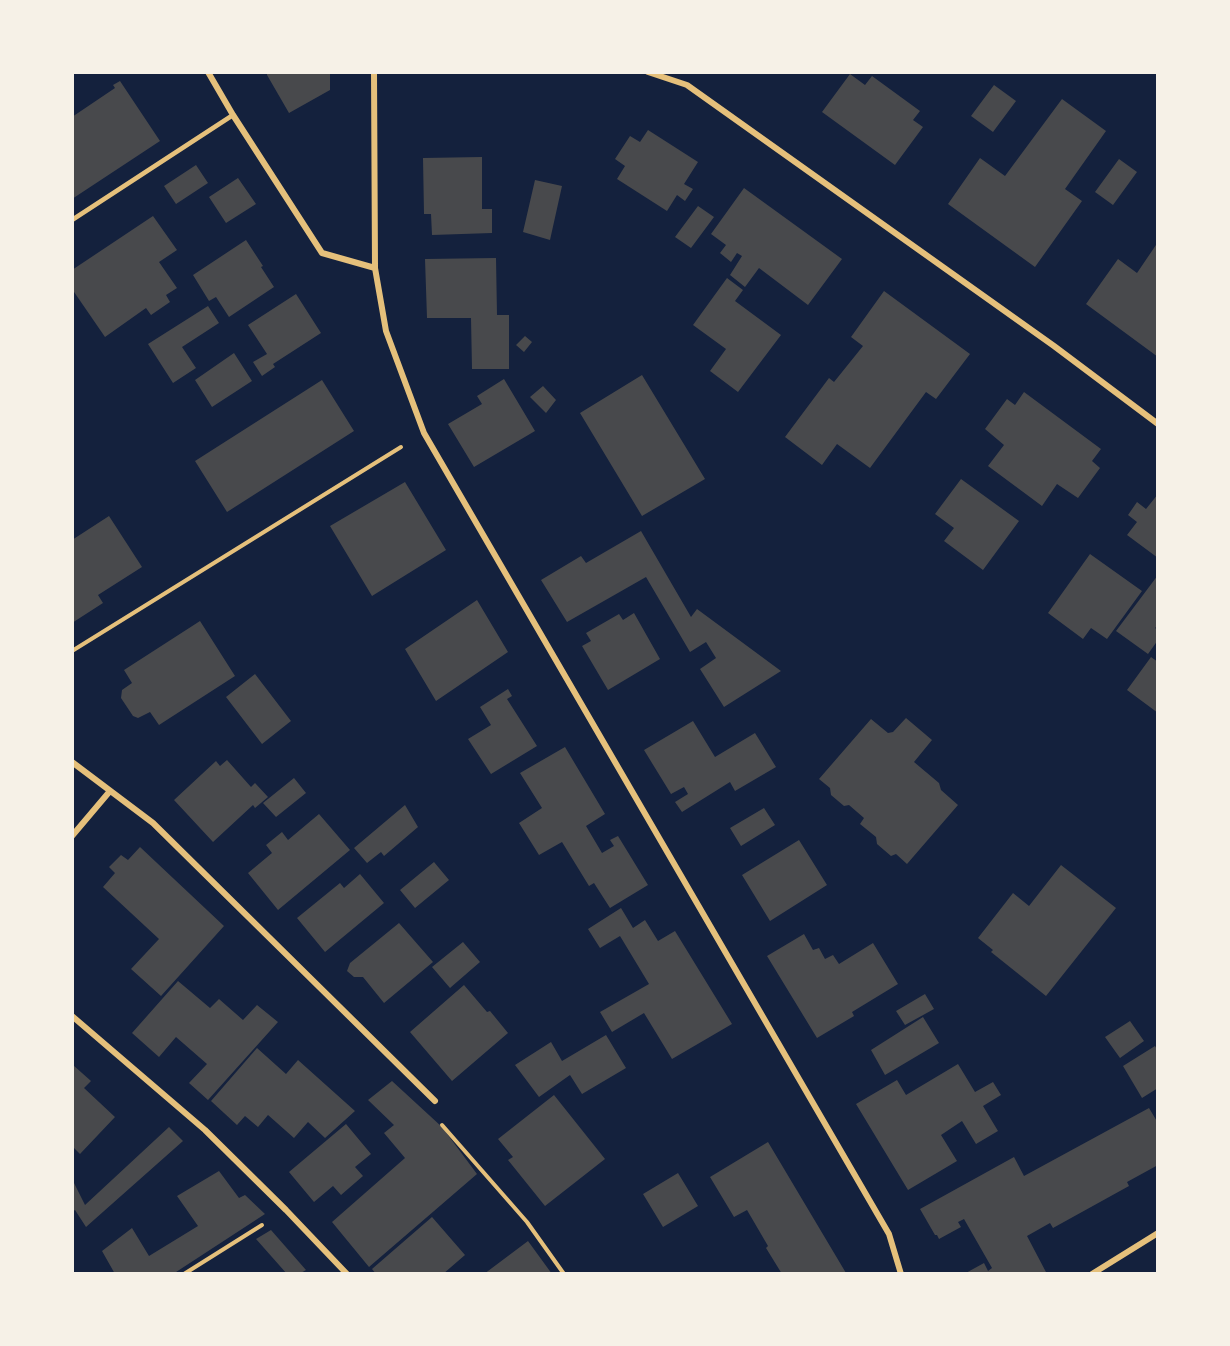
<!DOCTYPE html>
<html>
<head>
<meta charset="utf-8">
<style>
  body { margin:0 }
  #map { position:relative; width:1230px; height:1346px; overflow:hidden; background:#14213d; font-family:Inter,sans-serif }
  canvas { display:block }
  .frame { position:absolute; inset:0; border:74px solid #f6f1e7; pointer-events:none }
</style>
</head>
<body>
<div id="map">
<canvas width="1230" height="1346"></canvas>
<div class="frame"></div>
</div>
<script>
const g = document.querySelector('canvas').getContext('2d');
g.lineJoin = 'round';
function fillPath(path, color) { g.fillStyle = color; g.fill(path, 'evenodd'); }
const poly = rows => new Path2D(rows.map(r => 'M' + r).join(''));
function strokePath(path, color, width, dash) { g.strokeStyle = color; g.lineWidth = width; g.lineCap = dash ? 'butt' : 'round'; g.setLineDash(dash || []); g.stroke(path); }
fillPath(poly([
  [267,72,330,72,330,90,289,113,267,75],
  [850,74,865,85,872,76,920,111,913,120,923,127,895,165,822,112],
  [120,81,160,141,72,199,72,117,115,88,113,85],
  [994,85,1016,101,993,132,971,116],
  [1062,99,1106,131,1065,189,1082,201,1035,267,948,204,980,158,1005,176],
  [648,130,698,162,684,184,693,189,685,201,677,195,667,211,617,179,625,166,615,159,630,136,640,142],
  [482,157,482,209,492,209,492,233,432,235,431,214,424,214,423,158],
  [1119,159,1137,172,1113,205,1095,192],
  [196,165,208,183,176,204,164,186],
  [238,178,256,204,226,223,209,197],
  [535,180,562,186,550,240,523,232],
  [744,188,842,259,808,305,759,268,745,287,730,275,742,256,737,253,731,262,720,253,726,245,711,234],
  [698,206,714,217,691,248,675,237],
  [153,216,177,250,159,262,177,288,166,295,170,302,151,315,146,308,105,337,72,289,72,270],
  [246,240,263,266,261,267,274,287,229,317,216,297,209,301,193,275],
  [1158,242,1158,357,1086,304,1118,259,1137,273],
  [496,258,497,315,509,315,509,369,472,369,471,318,427,318,425,259],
  [727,278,743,290,735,301,781,335,738,392,710,371,726,349,693,325],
  [884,291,970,354,936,399,926,392,870,468,837,444,822,465,785,437,829,378,834,382,863,346,851,337],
  [296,294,321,333,273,364,275,367,262,376,253,362,267,354,248,325],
  [208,306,219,323,182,347,196,368,173,383,148,344],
  [525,336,532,342,524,352,516,345],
  [234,353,252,381,212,407,195,380],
  [642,375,705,479,642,516,580,413],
  [504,379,535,431,474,467,448,424,482,404,477,396],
  [322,380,354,431,227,512,195,461],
  [543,386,556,400,546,413,530,397],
  [1024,392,1101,449,1092,461,1100,468,1078,498,1057,484,1042,506,988,466,1004,445,985,429,1007,399,1015,405],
  [961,479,1019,521,983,570,944,541,954,528,935,514],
  [405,482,446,550,372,596,330,526],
  [1158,494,1158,558,1127,535,1137,522,1128,515,1137,502,1146,509],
  [109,516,142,567,98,595,103,603,72,623,72,540],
  [641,531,691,617,697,609,781,671,724,707,700,669,716,658,706,642,690,652,646,577,567,622,541,580,581,556,586,563],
  [1090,554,1142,591,1107,639,1091,628,1083,639,1048,613],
  [1158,575,1158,625,1155,628,1158,630,1158,640,1148,654,1116,631],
  [477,600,508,652,436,701,405,649],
  [634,613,660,659,608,690,582,646,591,641,586,633,619,614,623,620],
  [200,621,235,676,159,725,150,712,138,718,133,716,121,698,122,690,132,683,124,670],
  [1151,657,1158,662,1158,713,1127,690],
  [255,674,291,721,262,744,226,697],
  [508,689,512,696,507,699,537,746,491,774,468,739,491,725,480,707],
  [906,718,932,740,914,762,939,783,941,790,958,805,907,864,896,854,891,856,877,844,876,837,860,824,864,818,849,805,844,806,831,795,830,788,819,779,871,719,888,733,893,732],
  [693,721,715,757,755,733,776,767,735,791,730,782,682,812,675,802,688,794,684,787,671,794,644,750],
  [565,747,605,814,586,826,602,853,614,846,610,840,618,836,648,885,610,908,594,883,589,886,562,842,539,855,519,823,542,808,520,773],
  [227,760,251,787,255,783,268,797,255,808,253,805,213,842,174,800,216,761,220,766],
  [294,778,306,793,276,817,263,803],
  [405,805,418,827,384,856,381,852,367,863,354,848],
  [764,808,775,825,741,846,730,828],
  [319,814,350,850,278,910,248,873,272,853,266,845,282,832,288,840],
  [799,840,827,885,770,921,742,875],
  [140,847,224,926,161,996,131,969,159,939,103,887,115,873,109,867,121,855,128,860],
  [434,862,449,880,415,908,400,890],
  [1061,865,1116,908,1046,996,991,952,993,950,978,938,1013,893,1029,906],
  [360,874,384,903,325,952,297,918,340,883,344,888],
  [621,908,633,928,645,920,658,941,675,931,732,1024,672,1059,644,1013,612,1032,600,1012,649,984,620,936,600,948,588,929],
  [399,923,433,962,384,1003,363,977,354,977,347,971,350,963],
  [804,934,813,950,819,948,825,959,833,955,839,964,873,943,898,984,852,1012,854,1016,817,1038,767,956],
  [463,942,480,962,450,988,432,967],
  [178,981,210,1008,219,999,243,1020,257,1005,278,1022,208,1100,189,1083,207,1064,176,1037,159,1057,132,1033],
  [464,985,487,1012,490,1011,508,1033,452,1081,410,1032],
  [925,994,934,1009,905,1025,896,1011],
  [923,1017,939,1043,885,1075,871,1050],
  [1130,1021,1144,1041,1120,1058,1105,1037],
  [606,1035,626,1068,582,1094,570,1075,539,1097,515,1065,551,1042,562,1061],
  [1155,1046,1158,1051,1158,1088,1142,1098,1123,1066],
  [257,1048,286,1074,298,1060,355,1111,325,1138,308,1122,294,1138,268,1115,258,1127,245,1116,237,1125,211,1101],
  [958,1064,975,1092,993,1082,1001,1095,983,1106,998,1131,976,1144,962,1121,941,1135,957,1161,908,1190,856,1104,897,1080,906,1095],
  [73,1065,91,1081,84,1088,115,1117,80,1154,72,1146,72,1066],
  [392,1081,442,1127,477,1174,369,1267,332,1222,405,1158,384,1133,394,1125,368,1100],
  [554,1095,605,1159,545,1206,508,1160,513,1157,498,1139],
  [1149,1108,1158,1123,1158,1165,1127,1182,1129,1186,1053,1228,1050,1223,1027,1236,1047,1274,964,1274,984,1263,988,1271,992,1268,964,1219,958,1222,961,1227,939,1239,937,1235,935,1235,920,1209,1014,1157,1024,1176],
  [346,1124,371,1154,355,1167,363,1176,341,1195,333,1186,314,1202,289,1172],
  [169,1127,183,1141,86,1227,75,1210,72,1212,72,1179,85,1205],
  [768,1142,846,1273,844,1274,782,1274,766,1248,768,1246,747,1210,734,1217,710,1177],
  [219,1171,239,1198,245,1195,265,1214,173,1274,115,1274,102,1251,132,1228,149,1256,198,1226,177,1196],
  [678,1173,698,1206,663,1227,643,1194],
  [432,1217,465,1255,443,1274,376,1274,372,1269],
  [271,1230,306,1270,299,1274,287,1274,256,1239],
  [528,1241,552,1274,484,1274]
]), '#48494c');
strokePath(poly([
  [72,651,401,447],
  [442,1125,527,1222,564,1274],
  [184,1274,262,1225]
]), '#e5c07b', 4);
strokePath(poly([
  [72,220,233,115]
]), '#e5c07b', 4.5);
strokePath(poly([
  [208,72,233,115,322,253,375,268],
  [374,72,375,268,386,331,424,433,889,1234,901,1274],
  [648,72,687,85,1054,346,1158,424],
  [72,762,153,823,435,1101],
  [72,836,110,791],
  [72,1016,205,1130,286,1210,347,1274],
  [1092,1274,1158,1233]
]), '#e5c07b', 6);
</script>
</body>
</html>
